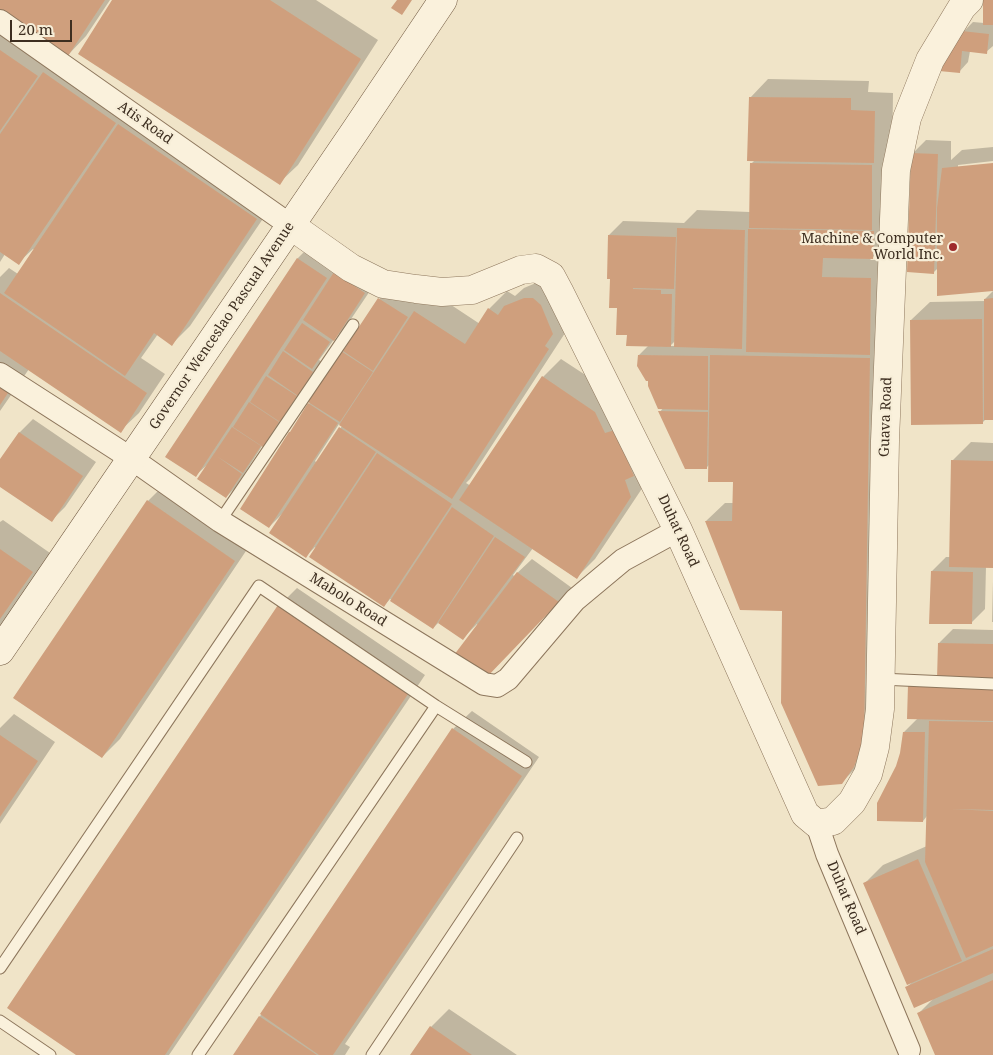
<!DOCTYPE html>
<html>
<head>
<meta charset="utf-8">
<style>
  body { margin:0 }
  #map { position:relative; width:993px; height:1055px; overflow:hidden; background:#f0e4c8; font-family:"Noto Serif",serif }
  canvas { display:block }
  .scale { position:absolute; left:10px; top:20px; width:62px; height:22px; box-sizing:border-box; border:2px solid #3d2e20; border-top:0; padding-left:6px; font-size:15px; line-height:18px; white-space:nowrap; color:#3d2e20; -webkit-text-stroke:4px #f7eed8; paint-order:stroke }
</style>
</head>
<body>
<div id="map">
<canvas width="993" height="1055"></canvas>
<div class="scale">20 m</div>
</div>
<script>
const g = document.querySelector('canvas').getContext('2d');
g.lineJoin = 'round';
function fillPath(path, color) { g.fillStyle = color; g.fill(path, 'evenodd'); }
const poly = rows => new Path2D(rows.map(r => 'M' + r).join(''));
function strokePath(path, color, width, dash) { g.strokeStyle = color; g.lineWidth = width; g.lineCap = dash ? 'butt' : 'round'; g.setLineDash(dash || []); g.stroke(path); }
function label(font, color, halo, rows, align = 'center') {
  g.font = font + ' "Noto Serif",serif'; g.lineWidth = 4.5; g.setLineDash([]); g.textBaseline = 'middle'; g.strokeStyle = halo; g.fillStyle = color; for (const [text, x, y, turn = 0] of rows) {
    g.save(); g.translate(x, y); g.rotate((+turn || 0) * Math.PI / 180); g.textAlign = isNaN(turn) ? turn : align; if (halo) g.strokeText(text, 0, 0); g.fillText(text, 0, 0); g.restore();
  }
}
fillPath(poly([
  [0,0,110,0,86,36,68,55,0,10],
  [114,0,316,0,378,40,298,165,279,183],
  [985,0,993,0,993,46,986,52,970,51,968,62,959,72,963,32,973,22,984,23],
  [0,19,275,201,190,326,172,344,158,334,141,358,165,374,139,413,120,431,29,369,0,411,0,277,9,268,18,274,34,249,33,249,18,263,5,254,0,262],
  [768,79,869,81,868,92,893,93,891,239,870,260,889,260,882,722,860,764,841,783,783,610,706,521,725,503,734,503,734,481,709,465,706,468,660,412,663,408,639,355,649,345,628,334,618,307,611,278,609,235,623,221,684,223,697,210,750,212,751,164,755,160,750,98],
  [675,341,675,346,670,346],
  [926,140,951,141,951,160,962,150,993,147,993,161,958,165,958,167,993,164,993,290,938,268,934,272,912,154],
  [316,240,378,279,347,325,335,338,319,360,322,362,272,436,264,443,235,488,226,497,207,465,196,475,167,456,298,258],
  [543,280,567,330,470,479,466,483,471,486,543,377,561,359,613,393,649,478,595,559,576,578,533,548,513,575,514,576,532,559,572,588,485,677,478,625,477,624,463,638,439,622,433,628,390,599,384,606,315,547,306,556,283,513,269,527,293,429,342,352,348,346,379,299,393,285,422,304,433,293,480,324,489,309,507,291,515,296,524,288],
  [339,424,342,426,317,463,315,461],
  [993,291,993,419,986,419,982,423,911,320,930,302,985,301,985,299],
  [33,419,96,462,65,507,51,521,0,485,0,461,20,432],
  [971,442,993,443,993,567,986,566,985,609,971,623,932,571,946,557,950,557,953,460],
  [166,483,252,542,120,739,102,757,148,501],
  [3,520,50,553,0,626,0,522],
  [993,581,993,622,992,622],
  [297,588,425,675,169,1055,78,1055,279,606],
  [953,629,993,630,993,1055,936,1055,918,1014,934,998,907,987,913,981,865,883,883,865,927,846,927,816,923,821,897,766,901,754,904,732,918,718,938,676,939,643],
  [472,711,539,757,345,1044,350,1047,345,1055,234,1055,453,729],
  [14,714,55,742,0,824,0,728],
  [449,1009,517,1055,412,1055,431,1027]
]), '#0003');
fillPath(poly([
  [0,0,105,0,68,56,0,11],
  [112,0,270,0,361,59,280,185,78,54],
  [397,0,412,0,402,15,391,8],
  [983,0,993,0,993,25,983,25],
  [962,31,989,34,987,54,962,51,960,73,939,71],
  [0,50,38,76,0,131],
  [43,72,116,123,19,265,0,252,0,134],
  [749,97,851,98,851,110,875,111,874,163,747,161],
  [118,124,257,219,172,346,154,333,125,376,4,293],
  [911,153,938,154,934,274,907,272],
  [750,163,872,165,872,230,749,228],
  [993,163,993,291,937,296,937,208,942,168],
  [677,228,745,230,742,349,674,347],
  [748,229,874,231,873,259,823,258,822,277,871,278,870,355,746,352],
  [608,235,676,237,674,289,633,288,633,289,661,290,661,294,672,294,671,347,626,346,627,335,616,335,617,308,609,308,610,279,607,279],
  [297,258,327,278,196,477,165,457],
  [334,272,365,293,334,341,303,320],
  [0,293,147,393,121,433,0,351],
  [378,298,408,317,373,371,343,351],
  [524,298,533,298,541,305,553,334,545,346,549,349,452,499,339,425,414,311,465,344,488,308,498,315,504,306],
  [993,298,993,420,984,420,984,299],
  [982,319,983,424,911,425,910,320],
  [302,323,330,342,312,369,284,350],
  [283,351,313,372,298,396,268,375],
  [341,351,373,372,340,422,308,402],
  [638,355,708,356,708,410,658,409,648,386,648,381,646,381,637,366],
  [710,355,870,358,864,741,854,767,842,784,818,786,781,703,782,611,740,610,705,521,732,521,733,482,708,482],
  [266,376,297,396,280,422,250,402],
  [542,376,595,412,605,433,615,430,634,476,625,480,631,497,577,579,459,500],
  [0,383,10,390,0,405],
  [249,402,279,422,263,447,233,427],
  [308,403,338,423,269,528,240,509,289,432,290,432],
  [658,411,708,412,707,469,685,469],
  [232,427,261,446,243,473,218,457,242,474,226,498,197,479],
  [339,427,376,452,306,558,269,533],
  [19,432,83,476,52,522,0,487,0,459],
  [377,453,452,504,384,607,309,557],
  [951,460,993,461,993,568,949,567],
  [147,500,235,561,102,758,13,698],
  [452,507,494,536,433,629,390,601],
  [495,537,525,557,463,640,438,623],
  [0,549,33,572,0,619],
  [931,571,973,572,972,624,929,624],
  [517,572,559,602,485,679,454,655],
  [278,605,408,694,165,1055,76,1055,7,1008],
  [938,643,993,644,993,681,937,679],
  [908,685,993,685,993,721,907,719],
  [929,721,993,722,993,810,952,809,993,811,993,946,966,958,925,862],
  [452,728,522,776,333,1055,319,1055,260,1014],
  [903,732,925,732,923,822,877,821,877,803,896,766,900,753],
  [0,735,38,761,0,817],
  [918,859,962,961,907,985,863,883],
  [993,949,993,973,914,1008,905,987],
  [993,980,993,1055,935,1055,917,1013],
  [259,1016,317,1055,233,1055],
  [430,1026,472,1055,410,1055]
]), '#cf9f7d');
const service = poly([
  [220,521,353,325],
  [880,679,993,684],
  [0,968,259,586,436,706,526,762],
  [0,1021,50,1055],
  [198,1055,436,706],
  [372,1055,517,838]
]);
const minor = poly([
  [0,21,290,225],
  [0,374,132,459,220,521,484,684,497,686,508,679,575,600,623,560,678,530],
  [817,824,827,854,909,1050]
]);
const tertiary = poly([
  [290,225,351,268,383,284,416,289,442,292,472,290,521,270,536,268,551,276,559,291,678,530,805,814,817,824,833,821,852,802,868,774,875,747,880,709,885,441,896,170,907,118,930,60,962,7,969,0]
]);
const secondary = poly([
  [0,651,355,131,443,0]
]);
strokePath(service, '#8d765c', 13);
strokePath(minor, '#8d765c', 24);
strokePath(tertiary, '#8d765c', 29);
strokePath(secondary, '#6f573f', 29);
strokePath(service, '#faf1dc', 11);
strokePath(minor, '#faf1dc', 22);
strokePath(tertiary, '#faf1dc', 28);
strokePath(secondary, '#faf1dc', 28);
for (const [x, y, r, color] of [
  [953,247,5,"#9e2a2b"]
]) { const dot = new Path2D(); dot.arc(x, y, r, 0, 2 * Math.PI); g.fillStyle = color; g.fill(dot); strokePath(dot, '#f7eed8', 2); }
label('14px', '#3d2e20', '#f7eed8', [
  ["Atis Road",145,123,35],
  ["Governor Wenceslao Pascual Avenue",222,326,-56],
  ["Guava Road",886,417,-88],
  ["Duhat Road",678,531,65],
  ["Mabolo Road",348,600,32],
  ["Duhat Road",846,898,67]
]);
label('14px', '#3d2e20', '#f7eed8', [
  ["Machine & Computer",943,239],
  ["World Inc.",943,255]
], 'right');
</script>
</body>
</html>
